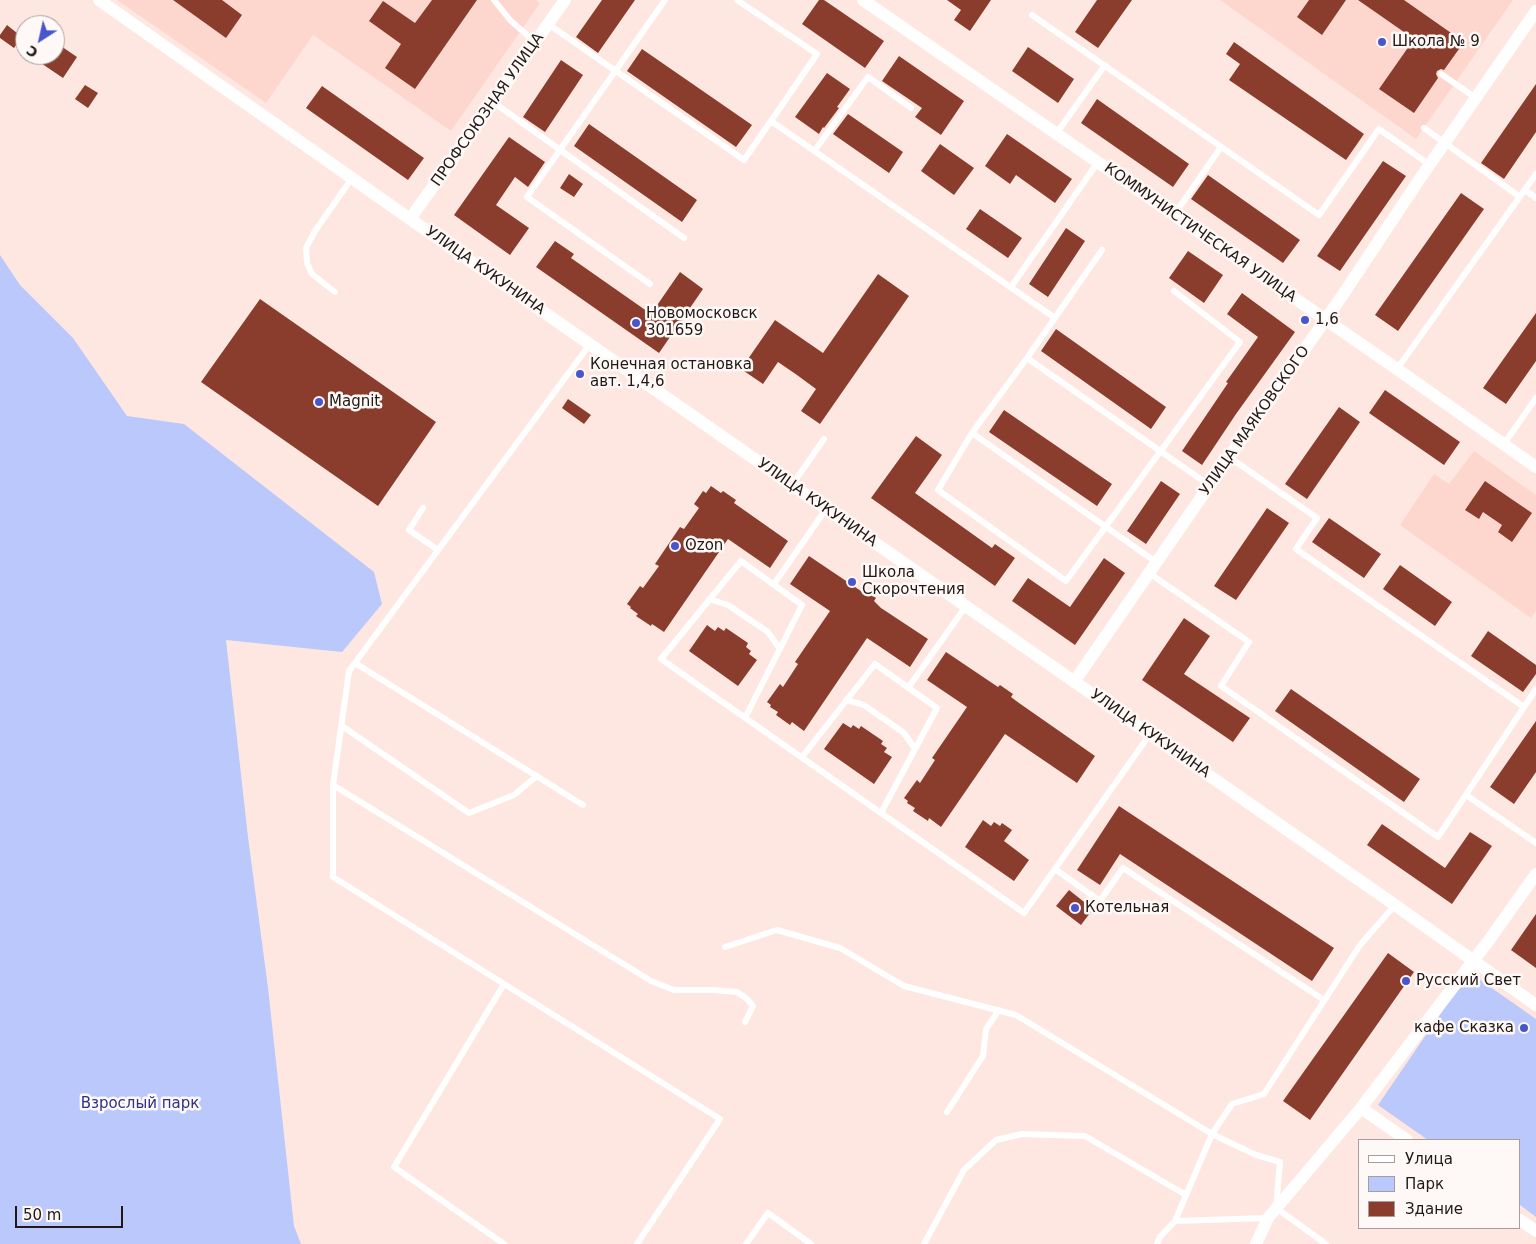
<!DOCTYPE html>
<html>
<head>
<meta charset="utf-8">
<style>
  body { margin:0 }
  #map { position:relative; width:1536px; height:1244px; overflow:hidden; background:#fee7e1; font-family:"DejaVu Sans",sans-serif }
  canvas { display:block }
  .legend { position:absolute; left:1358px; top:1139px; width:162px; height:90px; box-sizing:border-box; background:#fef8f7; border:1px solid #a69e9d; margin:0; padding:6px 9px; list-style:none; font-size:15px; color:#221816 }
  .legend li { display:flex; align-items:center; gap:10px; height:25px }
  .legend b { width:25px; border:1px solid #a69e9d }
  .north { position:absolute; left:15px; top:15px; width:50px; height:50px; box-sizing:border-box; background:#fef8f7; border:1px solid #a69e9d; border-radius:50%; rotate:215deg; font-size:14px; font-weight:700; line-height:20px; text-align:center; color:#221816 }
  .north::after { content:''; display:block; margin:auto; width:18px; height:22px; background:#4955ca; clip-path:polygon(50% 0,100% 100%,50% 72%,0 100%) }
  .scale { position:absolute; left:15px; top:1206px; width:108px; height:22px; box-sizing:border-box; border:2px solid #221816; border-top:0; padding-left:6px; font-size:15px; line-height:18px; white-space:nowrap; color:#221816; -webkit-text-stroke:4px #fef8f7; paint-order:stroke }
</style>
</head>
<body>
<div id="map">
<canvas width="1536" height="1244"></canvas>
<ul class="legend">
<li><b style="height:6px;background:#fff"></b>Улица</li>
<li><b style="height:14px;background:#bbc8fb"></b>Парк</li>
<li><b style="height:14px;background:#8a3d2c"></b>Здание</li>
</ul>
<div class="north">С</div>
<div class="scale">50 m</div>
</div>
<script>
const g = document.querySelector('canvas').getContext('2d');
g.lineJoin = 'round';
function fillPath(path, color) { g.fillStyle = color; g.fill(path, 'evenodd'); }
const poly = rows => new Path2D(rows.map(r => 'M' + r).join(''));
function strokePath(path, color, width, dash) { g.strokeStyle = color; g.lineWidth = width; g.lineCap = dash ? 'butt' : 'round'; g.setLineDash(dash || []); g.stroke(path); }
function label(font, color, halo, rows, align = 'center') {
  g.font = font + ' "DejaVu Sans",sans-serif'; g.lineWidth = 5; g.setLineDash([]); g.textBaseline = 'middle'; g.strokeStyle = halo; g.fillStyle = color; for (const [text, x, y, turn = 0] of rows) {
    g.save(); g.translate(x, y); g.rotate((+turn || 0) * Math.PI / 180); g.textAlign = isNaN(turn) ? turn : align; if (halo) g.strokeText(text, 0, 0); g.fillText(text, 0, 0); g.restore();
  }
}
fillPath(poly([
  [117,0,536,0,540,3,451,131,313,35,266,103],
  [1220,0,1513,0,1416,139],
  [1474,451,1536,495,1536,611,1531,618,1400,525,1434,474,1449,484]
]), '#fdd7ce');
fillPath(poly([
  [0,255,20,285,73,338,127,416,184,424,374,572,382,604,342,652,226,640,248,837,268,988,294,1226,301,1244,0,1244],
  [1469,972,1536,1019,1536,1217,1520,1205,1520,1140,1428,1140,1378,1105]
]), '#bbc8fb');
fillPath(poly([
  [173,0,222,0,242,15,226,38],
  [432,0,477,0,415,89,385,68,401,44,369,21,383,1,415,23],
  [602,0,635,0,598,53,576,37],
  [819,0,824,0,884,41,865,68,802,24],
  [947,0,991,0,970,31,954,20,961,10],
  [1097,0,1132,0,1098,48,1075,32],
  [1309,0,1346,0,1322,35,1297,17],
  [1358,0,1404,0,1464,42,1444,70,1441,69,1437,71,1436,74,1438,78,1414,113,1379,89,1414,39],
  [7,25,22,37,14,48,0,38,0,35],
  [55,42,77,57,63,78,29,55,55,55],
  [1234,42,1364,134,1346,160,1229,80,1240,64,1226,54],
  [1028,47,1074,79,1058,103,1012,71],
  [642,49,752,125,736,147,627,71],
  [899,56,964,101,941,135,915,117,922,108,882,81],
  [561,60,583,75,545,132,523,117],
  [827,73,850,89,837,107,839,108,824,128,823,127,819,134,795,117],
  [1536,84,1536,132,1504,179,1481,163],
  [85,85,98,93,88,108,75,99],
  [322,86,424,158,408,180,306,108],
  [1097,99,1189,164,1173,187,1081,123],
  [848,114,903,152,889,173,833,134],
  [589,124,697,200,682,222,574,146],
  [1007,134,1072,179,1055,203,1016,175,1010,184,985,166],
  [509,137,545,162,528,187,515,177,496,205,529,228,510,255,454,215],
  [940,144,974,168,954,195,921,171],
  [1383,161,1406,176,1340,271,1317,256],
  [569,174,583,184,574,197,560,188],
  [1208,175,1300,240,1283,263,1191,199],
  [1461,193,1484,209,1398,331,1375,315],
  [980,209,1022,238,1008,258,966,229],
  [1066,228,1085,241,1048,297,1029,284],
  [555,241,574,254,571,258,651,314,680,272,703,289,659,353,536,267],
  [1188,251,1223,275,1204,303,1169,278],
  [878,274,909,296,820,424,801,411,816,389,797,375,778,362,763,384,741,369,775,320,823,353],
  [1242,293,1295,332,1236,414,1202,465,1182,451,1228,383,1226,382,1258,337,1227,314],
  [260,299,436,422,378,506,201,382],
  [1536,313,1536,361,1506,404,1483,388],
  [1056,329,1166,407,1151,429,1041,351],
  [1385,390,1460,442,1444,465,1369,413],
  [568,399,591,415,584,424,562,408],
  [1339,407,1360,422,1307,499,1285,484],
  [1004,410,1112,484,1097,506,989,432],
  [916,436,942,455,915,493,992,548,995,544,1015,558,995,586,871,498],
  [1161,481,1180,494,1146,544,1127,531],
  [1485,481,1532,513,1512,542,1498,532,1502,525,1483,512,1479,519,1465,510],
  [711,486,721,493,723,491,736,500,734,503,788,541,770,568,728,539,664,632,652,624,651,626,636,616,638,614,630,608,631,607,627,604,640,586,643,588,659,566,655,564,680,527,684,529,699,508,694,504,703,491,706,493],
  [1267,508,1289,523,1236,600,1214,586],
  [1329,518,1381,554,1364,578,1312,542],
  [809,556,861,591,863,589,876,598,874,601,881,608,928,639,910,667,867,638,804,731,792,722,790,725,776,715,778,712,770,707,771,705,767,702,780,684,783,687,798,664,795,662,830,611,790,584],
  [1104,558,1125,573,1075,645,1012,601,1028,578,1070,607],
  [1400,565,1452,602,1435,626,1383,589],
  [1184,618,1210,636,1184,674,1250,718,1233,742,1142,680],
  [707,625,715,631,718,627,724,631,726,628,748,643,746,647,751,651,749,654,757,660,738,686,689,651],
  [1488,631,1536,665,1536,674,1523,692,1471,656],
  [946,652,998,687,1000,685,1013,694,1011,697,1019,703,1095,756,1077,783,1005,734,941,827,929,818,928,821,913,811,915,808,907,803,908,801,904,798,917,780,920,783,935,760,932,758,967,707,927,680],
  [1291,689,1420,779,1404,802,1275,711],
  [1536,721,1536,772,1514,804,1490,787],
  [843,723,851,728,853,725,859,729,861,726,883,741,881,744,887,748,884,752,892,757,874,784,824,749],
  [1119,806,1334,948,1312,981,1120,854,1100,885,1077,870],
  [983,820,991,826,994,822,1000,826,1002,823,1012,830,1004,841,1029,860,1014,881,965,847],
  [1382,824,1445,868,1470,832,1492,846,1452,904,1367,845],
  [1069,890,1093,909,1081,925,1056,906],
  [1536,914,1536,968,1511,950],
  [1388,953,1414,972,1310,1120,1283,1101]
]), '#8a3d2c');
strokePath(poly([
  [494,0,510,20,535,42],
  [737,0,817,54,771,121],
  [1032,15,1319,215,1379,129,1430,165],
  [548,24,744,160,771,121,1055,318],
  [1441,74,1476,98],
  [493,102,684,238],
  [1424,128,1520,197],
  [1056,134,1105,65],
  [815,150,868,77,911,108],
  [1525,190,1536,198],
  [1174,215,1221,147],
  [1102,250,1027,358,972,433,938,490,1066,581,1240,342,1174,291],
  [650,284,527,197,665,0],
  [1011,287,1098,162],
  [335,292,312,274,307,263,306,248,315,231,352,178],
  [590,344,349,671,333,785,333,877,720,1119,637,1244],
  [1027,358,1209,485],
  [1397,369,1536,174],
  [972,433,1156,562],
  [1504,444,1536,398],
  [792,485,824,439],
  [423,508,409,530,438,550],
  [1149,573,1249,642,1221,686,1438,837,1524,707,1296,549,1317,518,1229,457],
  [774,584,826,509],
  [709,599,728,605,768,632,780,649],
  [355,663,583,805],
  [908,688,966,606],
  [846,700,864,705,904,733,915,749],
  [1524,707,1536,689],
  [745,718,802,605,741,561,661,659,1024,913,1150,734],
  [342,726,469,813,514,795,537,776],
  [802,757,875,664,937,708,881,813],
  [333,785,651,981,674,990,713,990,737,992,747,999,753,1006,745,1022],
  [1466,795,1536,843],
  [1055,869,1100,901,1123,868,1324,1000],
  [725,947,777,930,840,948,904,986,1016,1015,1212,1134,1175,1221,1268,1218],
  [504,984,394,1167,504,1244],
  [947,1112,983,1056,986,1029,999,1010],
  [746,1244,768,1213,811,1244],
  [924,1244,964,1170,996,1140,1022,1134,1085,1136,1186,1195],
  [1157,1244,1160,1237,1175,1221],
  [1326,1244,1276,1208,1280,1162,1256,1155,1212,1134,1232,1104,1264,1094,1360,945,1395,905]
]), '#fff', 6);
strokePath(poly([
  [99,0,410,219,1395,905,1536,1005],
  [863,0,1397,369,1536,467],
  [410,219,565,0],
  [1074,682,1229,457,1340,299,1419,180,1536,11],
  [1361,1108,1407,1140],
  [1520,1220,1536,1231],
  [1256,1244,1268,1218,1361,1108,1473,961,1487,943,1536,874]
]), '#fff', 12);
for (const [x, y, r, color] of [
  [1382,42,5,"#4955ca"],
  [1305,320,5,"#4955ca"],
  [636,323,5,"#4955ca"],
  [580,374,5,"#4955ca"],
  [319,402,5,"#4955ca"],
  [675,546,5,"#4955ca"],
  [852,582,5,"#4955ca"],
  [1075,908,5,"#4955ca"],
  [1406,981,5,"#4955ca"],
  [1524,1028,5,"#4955ca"]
]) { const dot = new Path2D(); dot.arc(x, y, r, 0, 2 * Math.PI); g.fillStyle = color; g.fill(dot); strokePath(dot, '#fef8f7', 2); }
label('15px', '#221816', '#fef8f7', [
  ["Школа № 9",1392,42],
  ["Новомосковск",646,314],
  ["301659",646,331],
  ["1,6",1315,320],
  ["Конечная остановка",590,365],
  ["авт. 1,4,6",590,382],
  ["Magnit",329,402],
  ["Ozon",685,546],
  ["Школа",862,573],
  ["Скорочтения",862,590],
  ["Котельная",1085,908],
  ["Русский Свет",1416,981],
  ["кафе Сказка",1514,1028,"right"]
], 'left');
label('15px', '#221816', '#fef8f7', [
  ["ПРОФСОЮЗНАЯ УЛИЦА",488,110,-55],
  ["КОММУНИСТИЧЕСКАЯ УЛИЦА",1200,233,35],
  ["УЛИЦА КУКУНИНА",485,271,35],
  ["УЛИЦА МАЯКОВСКОГО",1255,421,-55],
  ["УЛИЦА КУКУНИНА",817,503,35],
  ["УЛИЦА КУКУНИНА",1150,734,35]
]);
label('15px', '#2b3287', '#fef8f7', [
  ["Взрослый парк",140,1104]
]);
</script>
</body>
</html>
